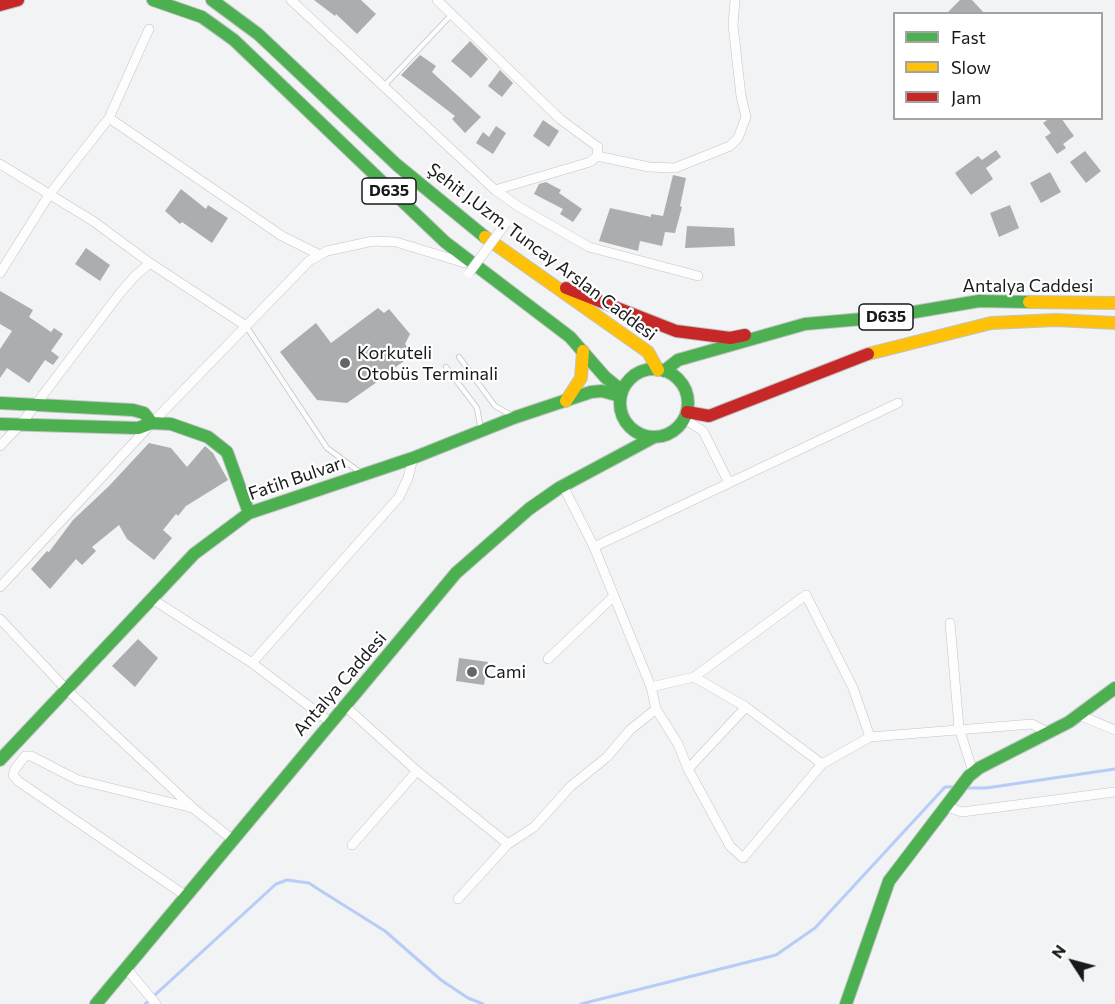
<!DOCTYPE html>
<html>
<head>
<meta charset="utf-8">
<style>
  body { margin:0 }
  #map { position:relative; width:1115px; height:1004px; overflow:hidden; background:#f1f3f5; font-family:Commissioner,sans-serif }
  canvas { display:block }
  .legend { position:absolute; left:893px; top:12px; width:210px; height:108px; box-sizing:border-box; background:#fff; border:2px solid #a3a3a4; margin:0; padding:8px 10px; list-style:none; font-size:18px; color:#18191b }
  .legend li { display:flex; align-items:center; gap:12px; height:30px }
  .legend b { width:30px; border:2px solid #a3a3a4 }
  .north { position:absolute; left:1043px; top:932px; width:60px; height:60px; -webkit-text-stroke:4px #fff; paint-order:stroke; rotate:306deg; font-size:16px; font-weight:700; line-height:24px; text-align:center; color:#18191b }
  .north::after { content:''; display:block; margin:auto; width:21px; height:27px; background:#18191b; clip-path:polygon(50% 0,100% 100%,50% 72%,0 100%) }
</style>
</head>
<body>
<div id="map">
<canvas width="1115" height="1004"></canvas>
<ul class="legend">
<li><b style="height:8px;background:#4caf50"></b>Fast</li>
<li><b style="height:8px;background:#ffc107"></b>Slow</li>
<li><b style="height:8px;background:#c62828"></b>Jam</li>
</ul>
<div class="north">N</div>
</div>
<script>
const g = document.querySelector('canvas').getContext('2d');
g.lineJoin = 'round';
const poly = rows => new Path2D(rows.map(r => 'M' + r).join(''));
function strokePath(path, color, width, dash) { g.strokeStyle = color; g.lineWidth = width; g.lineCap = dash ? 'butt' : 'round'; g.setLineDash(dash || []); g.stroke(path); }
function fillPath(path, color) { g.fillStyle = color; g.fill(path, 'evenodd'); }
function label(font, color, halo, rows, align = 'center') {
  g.font = font + ' Commissioner,sans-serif'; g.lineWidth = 4.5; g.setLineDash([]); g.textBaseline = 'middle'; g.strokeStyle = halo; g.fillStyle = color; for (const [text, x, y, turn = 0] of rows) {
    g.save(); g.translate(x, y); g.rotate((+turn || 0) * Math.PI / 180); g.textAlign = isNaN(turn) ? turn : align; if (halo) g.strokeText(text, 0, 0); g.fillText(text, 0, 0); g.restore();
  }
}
strokePath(poly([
  [966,788,986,788,1115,769],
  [145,1004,276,884,287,880,309,883,318,889,385,931,441,980,468,998,483,1004],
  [581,1004,776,955,815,928,945,787,956,787]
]), '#b7ccf6', 3);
fillPath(poly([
  [314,0,361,0,376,14,357,34,336,14,335,16],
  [960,0,972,0,985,14,946,14],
  [470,41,488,59,471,78,451,61],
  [420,55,436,66,432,72,481,117,465,133,452,119,455,116,401,75],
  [500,70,513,83,502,97,488,86],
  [1050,118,1061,118,1074,136,1063,144,1066,148,1057,154,1045,137,1051,133,1043,123],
  [543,120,559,131,549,147,533,136],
  [496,126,506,133,493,154,476,143,483,132,489,137],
  [996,150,1001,157,986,168,993,179,971,195,955,173,978,156,982,160],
  [1085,151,1101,171,1086,183,1070,162],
  [1050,172,1061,192,1041,203,1030,183],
  [673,175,686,178,680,206,682,207,675,233,665,232,662,246,640,241,638,251,599,241,610,208,651,217,651,214,663,216],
  [546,182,561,190,559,193,582,209,573,222,560,214,563,209,534,194,539,184],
  [181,189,206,209,208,205,228,218,212,243,182,222,180,224,165,211],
  [1010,205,1019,228,999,237,990,213],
  [687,226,734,228,735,246,685,248],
  [86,248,110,265,100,281,75,264],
  [0,291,33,310,29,317,51,332,54,328,63,334,51,351,59,357,53,365,45,360,29,383,7,368,0,378,0,349,12,331,0,324],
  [378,308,384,313,389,309,410,334,405,344,414,354,390,371,378,374,377,382,347,403,317,400,280,352,316,323,331,343],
  [149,443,171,448,187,467,205,446,213,453,228,480,186,506,178,516,176,514,163,530,172,538,154,560,127,539,119,525,92,547,96,551,82,565,76,559,50,589,31,569,47,551,49,552,73,520,109,486],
  [138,639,158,658,135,687,112,666],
  [459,658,488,662,484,685,456,681]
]), '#acadaf');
const lane = poly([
  [384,86,452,14],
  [246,326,327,448,361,473],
  [459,357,495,406,511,415],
  [446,367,477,408,480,425,478,430]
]);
const street = poly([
  [291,0,495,190,519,207,589,247,698,276],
  [437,0,560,119,598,147,597,156,590,162,495,190],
  [109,118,282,236,320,255],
  [597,156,649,167,675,168,730,146,738,138,746,117,741,96,733,25,735,0],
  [0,164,93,221,150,263,246,326],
  [0,273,49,195,109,118,149,29],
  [684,419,703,431,729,483],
  [0,446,21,424,120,293,135,276,150,263],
  [563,486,594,547,651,687,656,709,678,744,688,769,730,846,743,858,822,764],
  [594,547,898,403],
  [0,587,152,423,309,261,327,251,373,241,396,242,465,263],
  [152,599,252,663],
  [0,619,66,689,191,806],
  [950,623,959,728,973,772],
  [548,659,614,596],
  [694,677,806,595,853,688,870,737],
  [651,687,694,677,746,707,822,764,870,737,1032,724,1049,733],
  [345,706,417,771,508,844],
  [1079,715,1115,730],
  [330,722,252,663,399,497,408,478,413,458],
  [688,769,746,707],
  [947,807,962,812,1115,792],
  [352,845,417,771],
  [186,896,18,781,13,775,15,769,25,756,31,756,78,780,193,808,233,840],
  [458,899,508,844,534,827,571,786,607,757,630,730,656,709],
  [126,968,156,1004]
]);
const fast = poly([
  [153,0,202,17,234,40,445,242,570,337,605,377,622,391],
  [212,0,258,34,397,165,485,237],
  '620 403a34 34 0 1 1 68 0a34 34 0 1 1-68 0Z',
  [664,371,678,360,805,324,885,317,979,301,1029,302],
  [0,403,133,410,144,413,152,423],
  [0,424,138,428,152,423,171,424,208,437,227,452,249,513],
  [0,760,194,554,249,513,413,458,516,417,591,392,602,391,620,396],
  [96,1004,456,573,529,509,559,488,654,437],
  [846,1004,889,881,969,776,979,768,1069,722,1115,688]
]);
const slow = poly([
  [485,237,648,352,658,370],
  [1029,302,1115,303],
  [868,354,991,323,1056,320,1115,323],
  [566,401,581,378,583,351]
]);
const jam = poly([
  [0,5,18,0],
  [566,288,676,331,730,338,745,335],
  [687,412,709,416,868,354]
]);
strokePath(lane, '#c3c4c6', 6);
strokePath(street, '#c3c4c6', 10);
strokePath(fast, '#c3c4c6', 14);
strokePath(slow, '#c3c4c6', 14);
strokePath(jam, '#c3c4c6', 14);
strokePath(lane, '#fdfdfe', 4.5);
strokePath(street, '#fdfdfe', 9);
strokePath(fast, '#4caf50', 12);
strokePath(slow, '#ffc107', 12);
strokePath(jam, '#c62828', 12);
const streetBridge = poly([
  [469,273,506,223]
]);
strokePath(streetBridge, '#c3c4c6', 10, []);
strokePath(streetBridge, '#fdfdfe', 9);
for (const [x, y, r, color] of [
  [345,363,6,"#646567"],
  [472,672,6,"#646567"]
]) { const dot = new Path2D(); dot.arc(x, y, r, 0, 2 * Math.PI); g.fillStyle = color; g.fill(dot); strokePath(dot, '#fff', 2); }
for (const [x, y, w] of [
  [389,191,54],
  [886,317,54]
]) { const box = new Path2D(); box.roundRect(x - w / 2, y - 13, w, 26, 4.5); g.fillStyle = '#fff'; g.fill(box); strokePath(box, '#18191b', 1.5); }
label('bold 16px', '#18191b', null, [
  ["D635",389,191],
  ["D635",886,317]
]);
label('18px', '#18191b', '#fff', [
  ["Şehit J.Uzm. Tuncay Arslan Caddesi",542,252,37],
  ["Antalya Caddesi",1028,286],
  ["Fatih Bulvarı",297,478,-19],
  ["Antalya Caddesi",340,684,-49]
]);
label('18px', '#18191b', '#fff', [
  ["Korkuteli",357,353],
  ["Otobüs Terminali",357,374],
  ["Cami",484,672]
], 'left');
</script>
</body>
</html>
